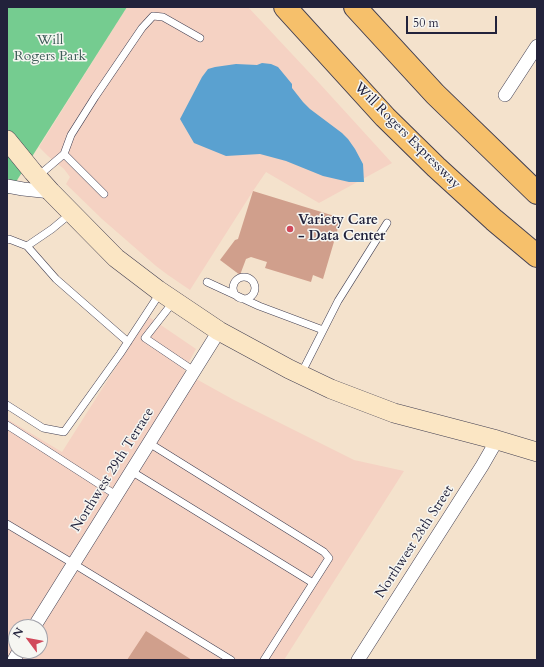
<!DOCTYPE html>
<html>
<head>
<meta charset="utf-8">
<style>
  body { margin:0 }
  #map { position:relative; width:544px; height:667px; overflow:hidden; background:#f4e2cc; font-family:Cardo,serif }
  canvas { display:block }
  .frame { position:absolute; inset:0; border:8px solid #22223b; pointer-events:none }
  .north { position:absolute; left:8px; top:619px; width:40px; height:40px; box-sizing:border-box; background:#f6f6f2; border:1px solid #a1a1a9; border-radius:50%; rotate:302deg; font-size:11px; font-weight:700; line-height:16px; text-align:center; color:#22223b }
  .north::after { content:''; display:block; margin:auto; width:14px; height:18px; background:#d1495b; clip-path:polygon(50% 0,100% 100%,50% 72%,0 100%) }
  .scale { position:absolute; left:406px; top:16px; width:91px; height:18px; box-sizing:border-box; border:2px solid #22223b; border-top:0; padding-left:5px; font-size:12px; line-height:14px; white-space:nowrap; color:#22223b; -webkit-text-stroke:3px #f6f6f2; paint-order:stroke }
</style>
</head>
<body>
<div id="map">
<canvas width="544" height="667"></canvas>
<div class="frame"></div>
<div class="north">N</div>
<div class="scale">50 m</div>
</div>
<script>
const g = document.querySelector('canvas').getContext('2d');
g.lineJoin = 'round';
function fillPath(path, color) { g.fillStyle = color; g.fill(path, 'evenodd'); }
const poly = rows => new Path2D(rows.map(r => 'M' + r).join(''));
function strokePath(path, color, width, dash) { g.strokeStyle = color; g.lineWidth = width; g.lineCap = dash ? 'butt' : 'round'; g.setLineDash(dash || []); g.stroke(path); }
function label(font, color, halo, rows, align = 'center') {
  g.font = font + ' Cardo,serif'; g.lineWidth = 3; g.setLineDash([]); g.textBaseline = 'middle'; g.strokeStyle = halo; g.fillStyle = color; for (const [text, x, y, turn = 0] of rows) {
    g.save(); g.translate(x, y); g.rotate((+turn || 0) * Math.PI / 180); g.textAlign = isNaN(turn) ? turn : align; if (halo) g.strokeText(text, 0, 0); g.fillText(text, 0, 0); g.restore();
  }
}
fillPath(poly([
  [127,7,248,7,320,84,392,163,319,203,266,172,253,191,190,290,168,275,156,266,102,219,66,184,70,177,64,169,48,156,39,147],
  [149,317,196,349,184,371,198,380,234,400,354,460,404,471,284,660,7,660,7,419,62,452,133,340],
  [16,627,40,627,40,651,16,651]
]), '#f5d2c3');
fillPath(poly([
  [7,7,127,7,7,196]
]), '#75cc90');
fillPath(poly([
  [262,63,271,64,278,67,292,84,292,88,303,102,310,109,342,133,348,139,355,149,363,164,364,182,349,182,323,176,286,161,260,154,226,156,194,143,180,119,202,77,208,69,215,67,236,64,257,65]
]), '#5aa1d0');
fillPath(poly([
  [253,191,341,218,323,279,313,275,311,282,265,268,267,262,251,257,246,259,240,275,220,260,235,240,238,239],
  [146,631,192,660,127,660]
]), '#d09f8c');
const lane = poly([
  [64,154,104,194],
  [37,177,64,154,71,135,95,97,142,28,153,16,163,17,200,38],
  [7,240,9,239,27,246,52,229,70,214],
  [27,246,56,279,128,342],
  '233 288a11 11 0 1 1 22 0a11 11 0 1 1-22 0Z',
  [207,282,259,306,323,330],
  [174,301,145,338,194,371],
  [301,374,338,301,387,223],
  [7,405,43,428,64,432,120,354,160,293],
  [7,425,116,495],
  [149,443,324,552,329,558,264,660],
  [131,471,313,583],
  [7,524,74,564,231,660]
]);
const street = poly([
  [505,95,537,46],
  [7,186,23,189,51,192],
  [34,627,219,331],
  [14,660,19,651],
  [358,660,482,466,497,440]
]);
const secondary = poly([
  [7,140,33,172,51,192,116,258,158,290,219,331,289,369,331,389,394,413,497,440,537,452]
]);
const highway = poly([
  [285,7,385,117,436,167,494,220,537,256],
  [355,7,435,94,537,193]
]);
strokePath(lane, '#423f51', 8);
strokePath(street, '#423f51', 14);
strokePath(secondary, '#423f51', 20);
strokePath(highway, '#423f51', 24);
strokePath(lane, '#fff', 7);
strokePath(street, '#fff', 13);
strokePath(secondary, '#fbe6c4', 19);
strokePath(highway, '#f6c06b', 22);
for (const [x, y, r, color] of [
  [290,229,4,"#d1495b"]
]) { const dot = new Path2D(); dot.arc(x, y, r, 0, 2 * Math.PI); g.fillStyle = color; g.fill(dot); strokePath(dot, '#f6f6f2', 1.5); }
label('14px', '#3f5e59', '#f6f6f2', [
  ["Will",50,41],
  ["Rogers Park",50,57]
]);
label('14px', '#22223b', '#f6f6f2', [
  ["Will Rogers Expressway",407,136,45],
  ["Northwest 29th Terrace",113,470,-58],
  ["Northwest 28th Street",415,542,-57]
]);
label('bold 14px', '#22223b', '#f6f6f2', [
  ["Variety Care",298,221],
  ["- Data Center",298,237]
], 'left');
</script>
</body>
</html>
